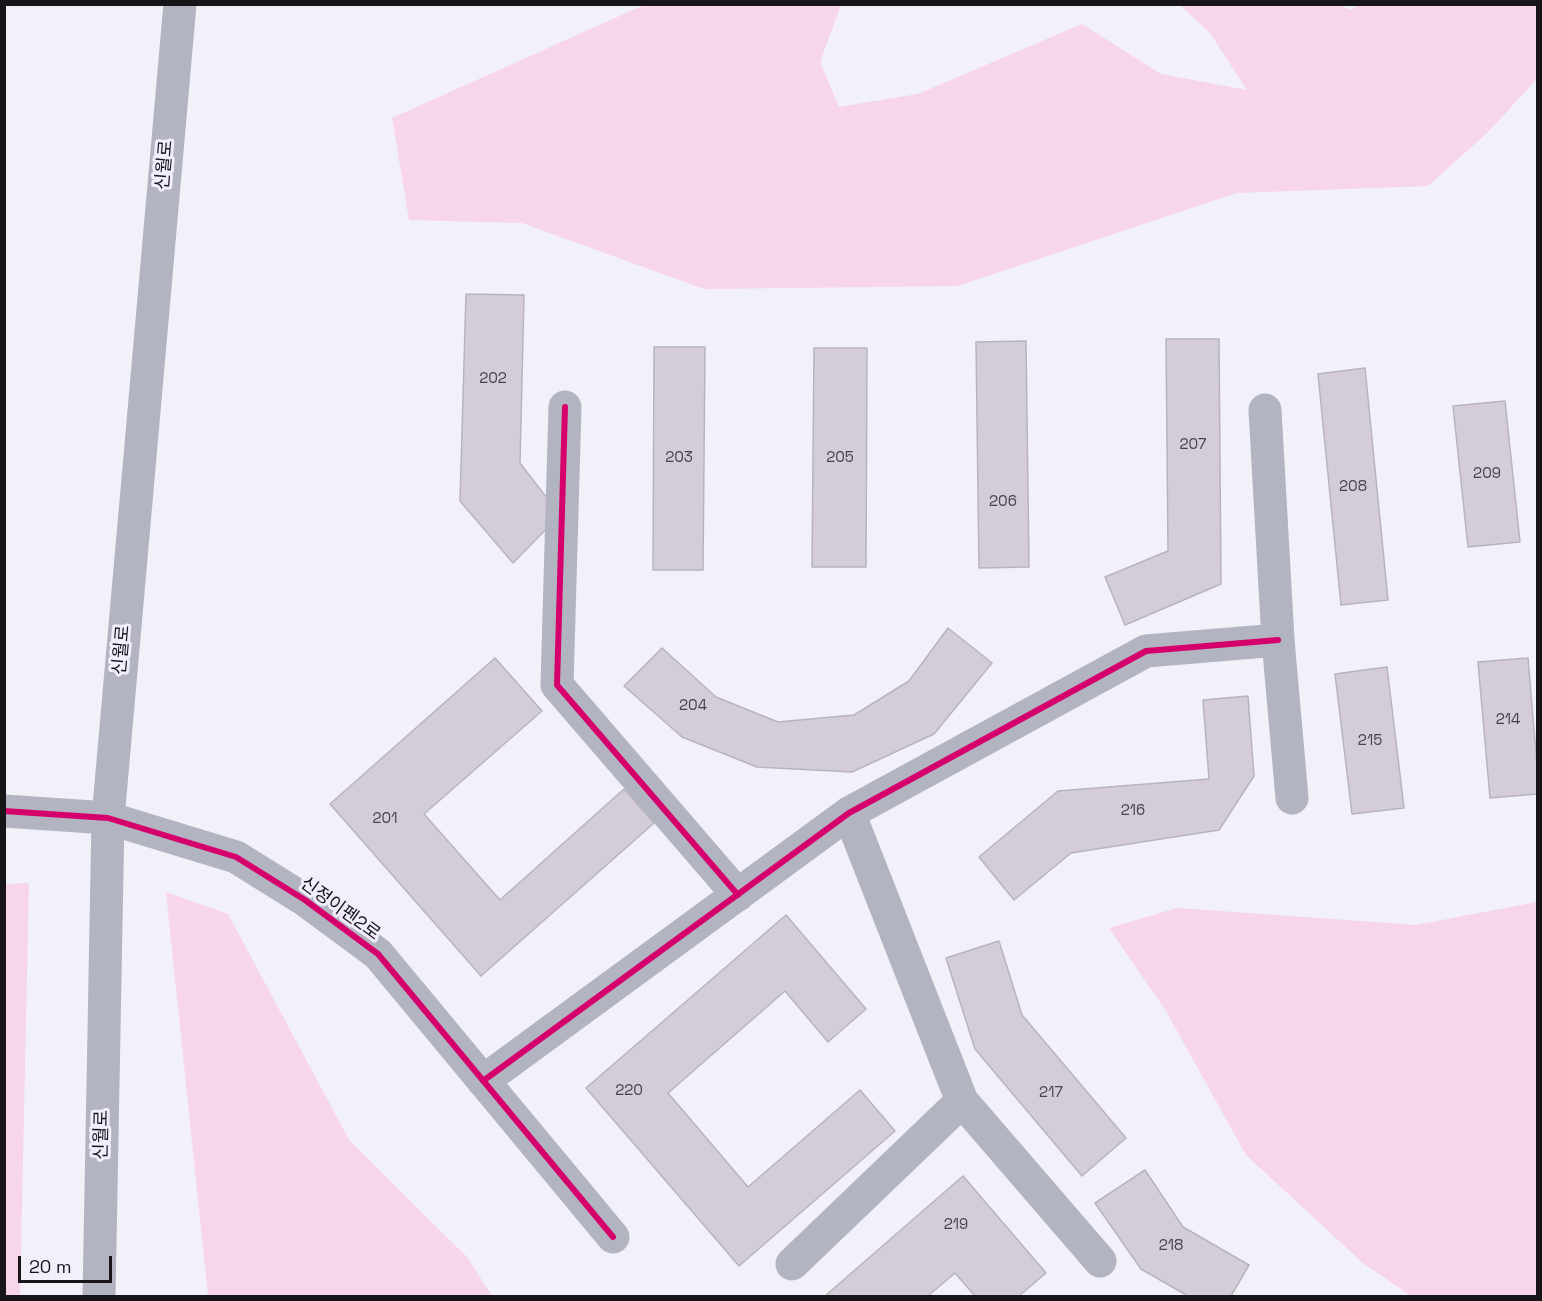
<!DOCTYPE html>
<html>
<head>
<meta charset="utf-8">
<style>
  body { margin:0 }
  #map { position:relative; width:1542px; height:1301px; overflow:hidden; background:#f2f0f8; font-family:"Space Grotesk",sans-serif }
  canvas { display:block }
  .frame { position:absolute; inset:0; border:6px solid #17151a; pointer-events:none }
  .scale { position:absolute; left:18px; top:1256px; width:94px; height:27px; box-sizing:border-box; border:3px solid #17151a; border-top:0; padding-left:8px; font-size:18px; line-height:21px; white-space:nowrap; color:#17151a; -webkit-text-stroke:4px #f1edfc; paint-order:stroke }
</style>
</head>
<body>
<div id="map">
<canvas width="1542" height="1301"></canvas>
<div class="frame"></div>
<div class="scale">20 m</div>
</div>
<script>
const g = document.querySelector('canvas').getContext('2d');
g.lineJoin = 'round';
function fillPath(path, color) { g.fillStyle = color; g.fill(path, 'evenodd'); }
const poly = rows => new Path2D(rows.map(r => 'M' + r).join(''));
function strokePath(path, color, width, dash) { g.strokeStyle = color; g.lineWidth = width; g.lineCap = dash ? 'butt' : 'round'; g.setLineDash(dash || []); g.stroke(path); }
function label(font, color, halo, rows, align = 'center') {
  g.font = font + ' "Space Grotesk","Noto Sans KR",sans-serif'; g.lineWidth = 6; g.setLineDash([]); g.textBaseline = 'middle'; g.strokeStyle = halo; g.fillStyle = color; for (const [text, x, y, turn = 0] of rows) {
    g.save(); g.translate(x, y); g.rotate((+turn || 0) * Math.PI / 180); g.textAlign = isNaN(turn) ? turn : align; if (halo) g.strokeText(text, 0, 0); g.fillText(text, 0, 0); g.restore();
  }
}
fillPath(poly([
  [1341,5,1350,10,1360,4,1537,5,1537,79,1488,132,1428,186,1237,193,957,286,704,289,522,223,409,220,392,118,644,5,841,5,820,62,839,107,918,94,1082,24,1161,74,1247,90,1210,33,1180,5],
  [29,883,20,1296,5,1296,5,884],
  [166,892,228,914,349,1140,467,1257,492,1296,208,1296],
  [1537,902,1537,1296,1411,1296,1363,1263,1246,1155,1166,1011,1109,928,1177,908,1416,925]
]), '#f7d5ea');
const building = poly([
  [466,294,524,295,520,463,560,515,513,563,460,501,466,294],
  [1166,339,1219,339,1221,584,1125,625,1105,577,1168,551,1166,339],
  [1026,341,1029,567,979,568,976,342,1026,341],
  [654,347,705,347,703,570,653,570,654,347],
  [814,348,867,348,866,567,812,567,814,348],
  [1365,368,1388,600,1341,605,1318,374,1365,368],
  [1505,401,1520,542,1468,547,1453,406,1505,401],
  [948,628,992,663,934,734,852,772,757,767,682,737,624,686,662,648,716,697,778,722,854,715,909,681,948,628],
  [495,658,542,711,424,814,500,900,624,789,654,823,481,976,330,804,495,658],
  [1528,658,1538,777,1538,794,1490,798,1478,662,1528,658],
  [1387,667,1404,808,1352,814,1335,674,1387,667],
  [1248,696,1254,776,1219,830,1071,853,1014,900,979,857,1058,791,1209,779,1203,700,1248,696],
  [786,915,866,1009,828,1042,785,991,668,1093,748,1187,860,1090,895,1131,739,1266,586,1088,786,915],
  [999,941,1022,1015,1126,1138,1082,1176,975,1049,946,958,999,941],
  [1145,1170,1183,1227,1249,1265,1231,1296,1188,1296,1141,1269,1095,1203,1145,1170],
  [963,1176,1046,1273,1019,1296,975,1296,955,1273,928,1296,825,1296,963,1176]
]);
fillPath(building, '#d5ccd9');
strokePath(building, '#b7b5ba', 1.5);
strokePath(poly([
  [565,407,557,685,738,895],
  [1265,410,1278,640,1292,798],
  [4,811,108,818,236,857,305,900,378,954,613,1237],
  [849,813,962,1101,1100,1261],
  [483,1081,849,813,1146,651,1278,640],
  [792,1264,962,1101]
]), '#b3b4c2', 33);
strokePath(poly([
  [99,1296,108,818,180,4]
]), '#b2b4c1', 33);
strokePath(poly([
  [565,407,557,685,738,895],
  [4,811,108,818,236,857,305,900,378,954,613,1237],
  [483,1081,849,813,1146,651,1278,640]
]), '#d6006c', 6);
label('15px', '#46434a', null, [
  ["202",493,379],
  ["207",1193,445],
  ["203",679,458],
  ["205",840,458],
  ["209",1487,474],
  ["208",1353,487],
  ["206",1003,502],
  ["204",693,706],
  ["214",1508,720],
  ["215",1370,741],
  ["216",1133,811],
  ["201",385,819],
  ["220",629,1091],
  ["217",1051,1093],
  ["219",956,1225],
  ["218",1171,1246]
]);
label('18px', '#17151a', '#f1edfc', [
  ["신월로",165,165,-85],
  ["신월로",122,650,-85],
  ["신정이펜2로",340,909,36],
  ["신월로",102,1135,-89]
]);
</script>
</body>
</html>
